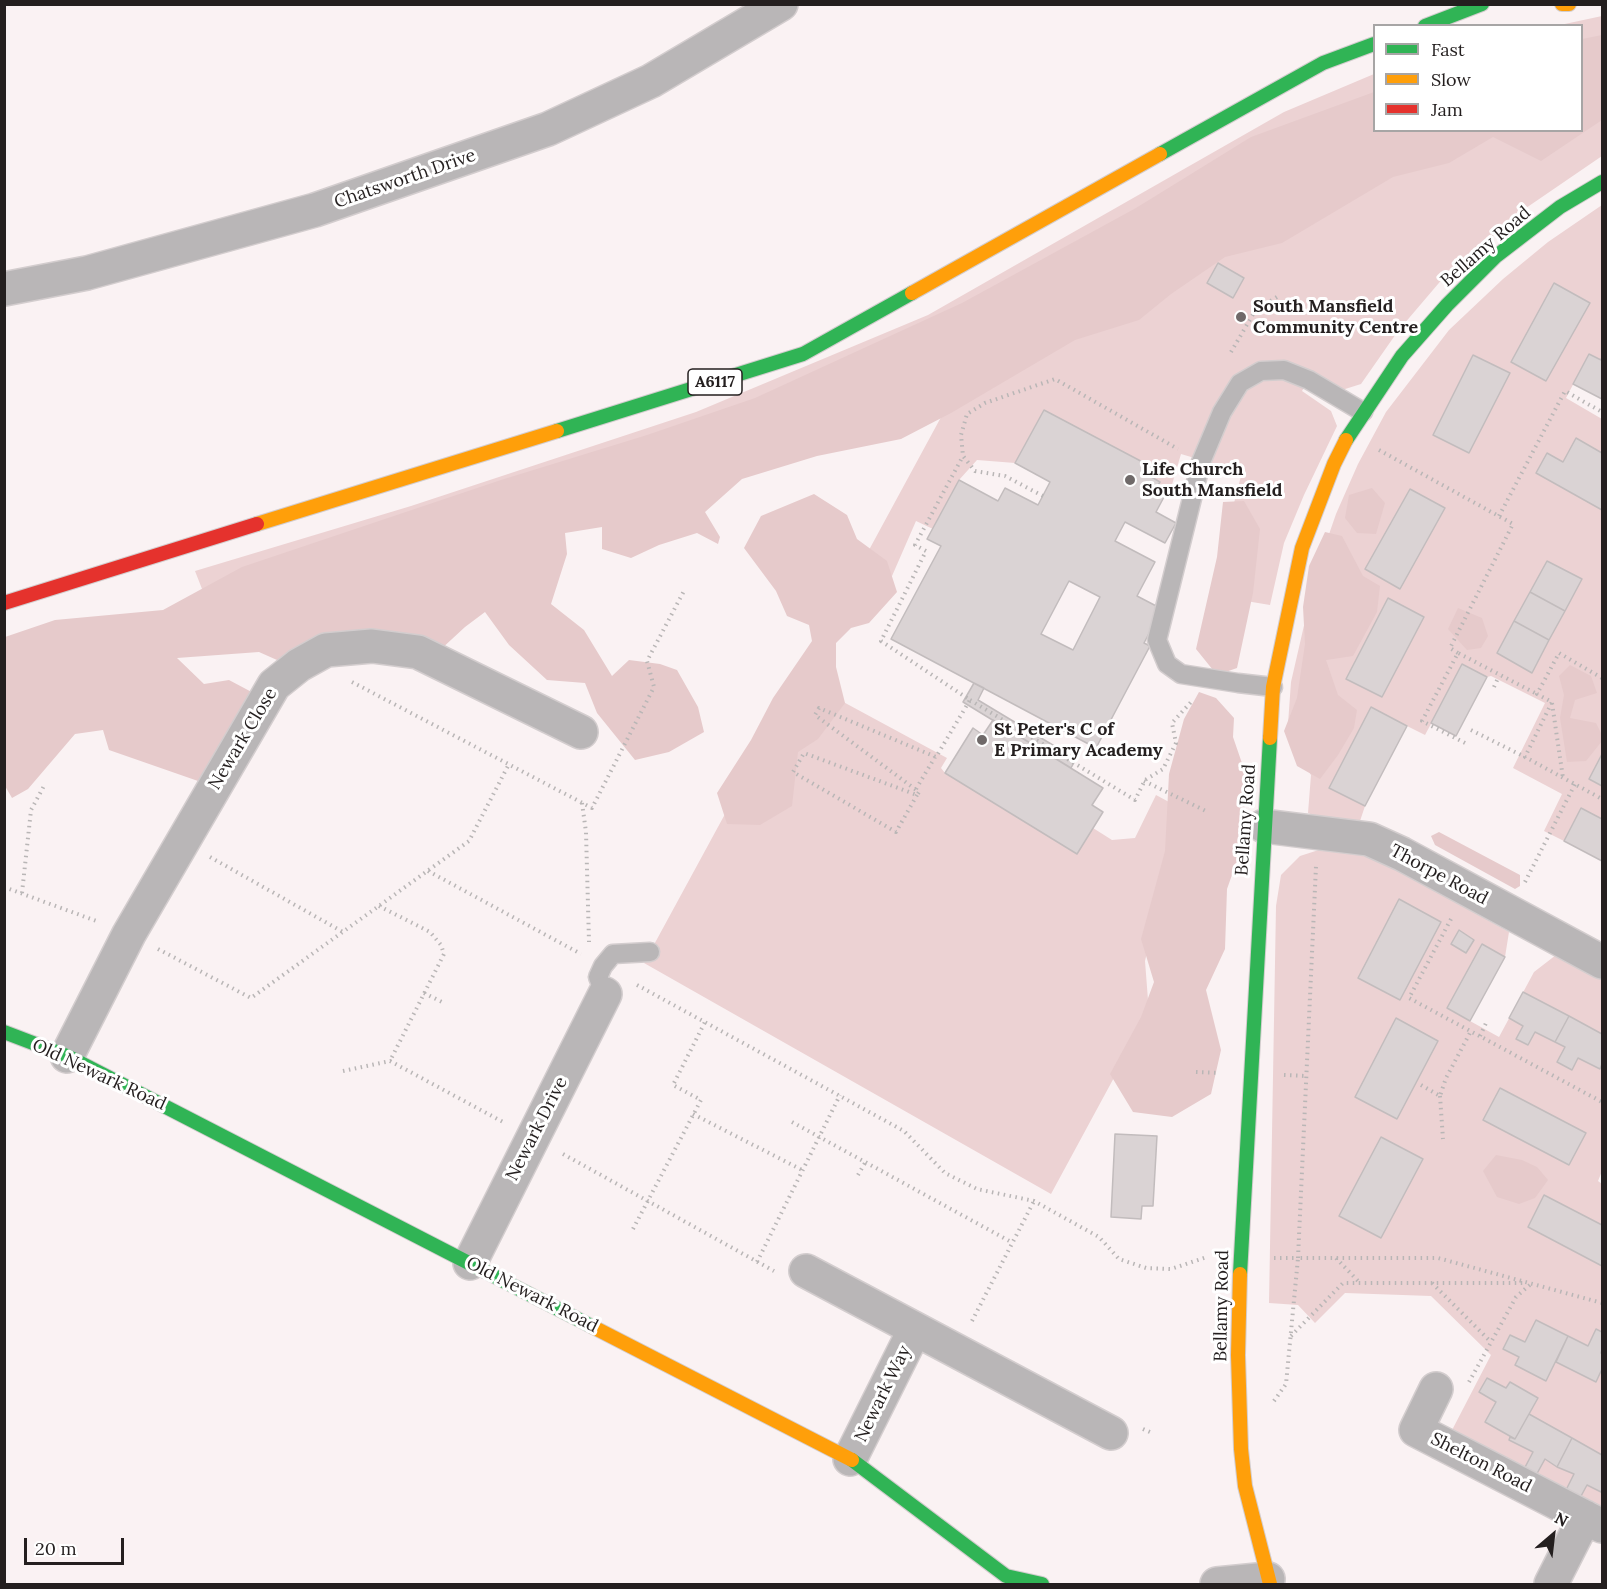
<!DOCTYPE html>
<html>
<head>
<meta charset="utf-8">
<style>
  body { margin:0 }
  #map { position:relative; width:1607px; height:1589px; overflow:hidden; background:#faf2f3; font-family:Lora,serif }
  canvas { display:block }
  .frame { position:absolute; inset:0; border:6px solid #241f1f; pointer-events:none }
  .legend { position:absolute; left:1373px; top:24px; width:210px; height:108px; box-sizing:border-box; background:#fff; border:2px solid #a7a5a5; margin:0; padding:8px 10px; list-style:none; font-size:18px; color:#241f1f }
  .legend li { display:flex; align-items:center; gap:12px; height:30px }
  .legend b { width:30px; border:2px solid #a7a5a5 }
  .north { position:absolute; left:1523px; top:1505px; width:60px; height:60px; -webkit-text-stroke:4px #fff; paint-order:stroke; rotate:28deg; font-size:16px; font-weight:700; line-height:24px; text-align:center; color:#241f1f }
  .north::after { content:''; display:block; margin:auto; width:21px; height:27px; background:#241f1f; clip-path:polygon(50% 0,100% 100%,50% 72%,0 100%) }
  .scale { position:absolute; left:24px; top:1538px; width:100px; height:27px; box-sizing:border-box; border:3px solid #241f1f; border-top:0; padding-left:8px; font-size:18px; line-height:21px; white-space:nowrap; color:#241f1f; -webkit-text-stroke:4px #fff; paint-order:stroke }
</style>
</head>
<body>
<div id="map">
<canvas width="1607" height="1589"></canvas>
<div class="frame"></div>
<ul class="legend">
<li><b style="height:8px;background:#30b455"></b>Fast</li>
<li><b style="height:8px;background:#ff9f0a"></b>Slow</li>
<li><b style="height:8px;background:#e5322d"></b>Jam</li>
</ul>
<div class="north">N</div>
<div class="scale">20 m</div>
</div>
<script>
const g = document.querySelector('canvas').getContext('2d');
g.lineJoin = 'round';
function fillPath(path, color) { g.fillStyle = color; g.fill(path, 'evenodd'); }
const poly = rows => new Path2D(rows.map(r => 'M' + r).join(''));
function strokePath(path, color, width, dash) { g.strokeStyle = color; g.lineWidth = width; g.lineCap = dash ? 'butt' : 'round'; g.setLineDash(dash || []); g.stroke(path); }
function label(font, color, halo, rows, align = 'center') {
  g.font = font + ' Lora,serif'; g.lineWidth = 6; g.setLineDash([]); g.textBaseline = 'middle'; g.strokeStyle = halo; g.fillStyle = color; for (const [text, x, y, turn = 0] of rows) {
    g.save(); g.translate(x, y); g.rotate((+turn || 0) * Math.PI / 180); g.textAlign = isNaN(turn) ? turn : align; if (halo) g.strokeText(text, 0, 0); g.fillText(text, 0, 0); g.restore();
  }
}
fillPath(poly([
  [1602,16,1602,156,1526,208,1444,277,1398,331,1361,384,1342,390,1313,372,1302,391,1331,411,1337,426,1304,495,1284,543,1270,605,1228,598,1223,546,1242,472,1181,454,1171,488,1164,497,1154,492,1148,475,1152,467,1044,410,1015,463,977,460,959,480,933,529,916,521,892,576,863,561,953,395,211,612,195,571,411,506,696,412,928,315,1284,112,1374,74,1374,130,1582,130,1582,26,1560,25],
  [1602,205,1602,357,1601,360,1589,354,1566,398,1602,419,1602,819,1581,808,1564,841,1544,831,1562,794,1513,768,1545,703,1491,676,1487,677,1463,664,1425,735,1371,708,1329,788,1365,806,1360,821,1328,821,1308,813,1311,775,1287,738,1291,682,1317,569,1336,514,1358,464,1386,412,1449,330,1503,279,1548,242],
  [799,678,947,758,941,768,945,773,1078,851,1093,828,1112,840,1135,838,1156,795,1184,810,1165,876,1145,961,1149,1013,1051,1194,644,963],
  [1328,847,1370,855,1509,932,1505,957,1470,1021,1499,1037,1534,972,1556,955,1602,980,1602,1171,1598,1181,1602,1184,1602,1515,1450,1434,1491,1355,1431,1296,1345,1293,1315,1323,1298,1305,1269,1303,1276,906,1281,875,1300,856]
]), '#ecd2d3');
fillPath(poly([
  [1602,35,1602,120,1541,161,1493,137,1449,163,1393,177,1282,243,1225,257,1171,294,1139,320,1075,340,951,413,901,439,817,456,742,479,705,512,720,537,718,544,697,533,659,545,631,558,602,549,602,527,565,533,567,554,551,604,584,630,612,676,629,660,660,664,677,670,698,707,704,732,669,752,635,760,597,713,585,683,547,680,509,645,485,612,465,627,439,651,286,664,259,652,177,658,204,684,229,680,261,697,224,792,198,781,109,750,103,730,75,734,28,789,12,798,5,786,5,637,55,620,163,610,242,567,501,480,647,435,755,398,962,303,1136,208,1251,137,1374,92,1374,130,1582,130,1582,39],
  [1372,488,1385,503,1376,534,1357,533,1345,518,1349,495],
  [814,494,847,515,857,539,887,561,897,592,869,623,851,628,836,643,836,667,845,703,818,739,798,752,792,806,760,825,727,824,717,793,751,740,773,698,812,641,809,625,787,616,776,591,744,548,761,516],
  [1244,501,1260,529,1253,593,1237,668,1217,675,1196,649,1217,557,1223,502],
  [1325,532,1342,536,1363,576,1380,586,1377,612,1353,656,1326,660,1338,695,1357,710,1354,728,1338,755,1320,779,1297,766,1284,731,1297,698,1305,644,1303,607,1309,566],
  [1458,608,1482,618,1488,636,1481,648,1467,650,1448,629],
  [1570,665,1591,676,1597,693,1575,700,1570,718,1596,723,1602,735,1602,741,1586,761,1567,762,1560,718,1564,695,1559,676],
  [1199,692,1216,698,1234,718,1233,737,1245,772,1244,841,1227,889,1225,949,1206,990,1221,1050,1211,1094,1172,1117,1133,1112,1110,1074,1141,1017,1154,982,1141,939,1165,851,1169,774,1184,719],
  [1439,832,1520,875,1520,886,1515,889,1435,845,1431,836],
  [1496,1155,1522,1160,1537,1167,1548,1180,1535,1198,1519,1204,1497,1197,1483,1171]
]), '#e6cacb');
const building = poly([
  [1218,263,1244,278,1233,298,1207,283,1218,263],
  [1554,283,1590,303,1546,381,1511,362,1554,283],
  [1589,354,1601,360,1602,357,1602,399,1573,384,1589,354],
  [1473,355,1510,373,1469,453,1433,435,1473,355],
  [1044,410,1152,467,1148,475,1160,482,1154,492,1164,497,1156,512,1176,523,1165,543,1125,522,1115,541,1155,562,1137,596,1162,609,1144,643,1150,646,1096,748,891,639,941,546,927,539,959,480,998,501,1005,488,1038,505,1050,482,1015,463,1044,410],
  [1069,581,1100,597,1073,650,1041,634,1069,581],
  [1576,438,1602,453,1602,510,1536,473,1547,453,1563,462,1576,438],
  [1410,489,1445,508,1400,589,1365,569,1410,489],
  [1547,561,1582,579,1565,611,1530,592,1547,561],
  [1530,592,1565,611,1549,640,1514,621,1530,592],
  [1388,598,1424,617,1382,697,1346,679,1388,598],
  [1514,621,1549,640,1532,673,1497,653,1514,621],
  [1462,664,1487,677,1456,736,1431,723,1462,664],
  [974,683,984,688,978,700,1076,759,1071,768,963,702,974,683],
  [1371,707,1407,726,1365,806,1329,788,1371,707],
  [993,720,1103,788,1092,805,1103,812,1077,854,945,773,973,728,983,735,993,720],
  [1602,754,1602,786,1589,779,1602,754],
  [1581,808,1602,819,1602,861,1564,841,1581,808],
  [1399,899,1441,922,1400,1000,1358,978,1399,899],
  [1459,930,1474,940,1466,953,1451,944,1459,930],
  [1482,944,1505,957,1470,1021,1447,1008,1482,944],
  [1523,992,1569,1016,1555,1042,1535,1032,1528,1045,1516,1039,1523,1026,1509,1018,1523,992],
  [1569,1016,1602,1034,1602,1064,1600,1069,1578,1058,1572,1070,1557,1062,1565,1047,1555,1042,1569,1016],
  [1396,1018,1438,1041,1397,1119,1355,1097,1396,1018],
  [1500,1088,1586,1133,1569,1165,1483,1120,1500,1088],
  [1115,1134,1157,1136,1153,1206,1142,1206,1141,1219,1111,1217,1115,1134],
  [1381,1137,1423,1159,1381,1238,1339,1216,1381,1137],
  [1544,1195,1602,1225,1602,1266,1528,1227,1544,1195],
  [1536,1320,1568,1336,1546,1381,1515,1365,1519,1357,1503,1349,1510,1335,1525,1342,1536,1320],
  [1596,1329,1602,1332,1602,1349,1601,1353,1602,1354,1602,1369,1596,1382,1556,1362,1568,1336,1588,1346,1596,1329],
  [1487,1378,1506,1388,1510,1382,1538,1398,1515,1439,1485,1422,1496,1402,1479,1392,1487,1378],
  [1529,1414,1572,1438,1557,1467,1545,1459,1534,1479,1522,1473,1533,1452,1509,1440,1510,1437,1515,1439,1529,1414],
  [1572,1438,1602,1455,1602,1489,1601,1492,1587,1485,1580,1498,1566,1490,1574,1474,1557,1467,1572,1438]
]);
fillPath(building, '#dad3d4');
strokePath(building, '#c2bcbd', 1.5);
const lane = poly([
  [1273,687,1238,683,1181,674,1167,664,1157,640,1201,462,1222,412,1240,383,1261,371,1284,370,1309,380,1363,412],
  [605,994,598,977,603,966,613,954,650,952]
]);
const street = poly([
  [4,289,87,273,315,210,548,129,651,81,781,4],
  [1264,826,1369,839,1402,854,1602,962],
  [67,1056,129,934,274,685,299,665,326,650,372,646,418,652,581,732],
  [470,1263,605,994],
  [806,1271,1111,1433],
  [1436,1389,1416,1430,1602,1526],
  [850,1459,915,1329],
  [1217,1584,1268,1579],
  [1551,1584,1585,1517]
]);
const fast = poly([
  [1425,26,1482,4],
  [1160,154,1323,63,1374,44],
  [557,431,803,354,912,293],
  [1346,440,1402,356,1447,305,1495,257,1560,207,1602,182],
  [4,1032,67,1056,593,1327],
  [1240,1274,1270,738],
  [852,1460,1006,1576,1042,1584]
]);
const slow = poly([
  [1562,4,1569,4],
  [912,293,1160,154],
  [257,524,557,431],
  [1270,738,1273,687,1302,548,1334,464,1346,440],
  [1240,1274,1238,1355,1241,1449,1245,1486,1270,1584],
  [593,1327,852,1460]
]);
const jam = poly([
  [4,603,257,524]
]);
strokePath(lane, '#d3cdce', 21);
strokePath(street, '#d3cdce', 36);
strokePath(fast, '#d3cdce', 16);
strokePath(slow, '#d3cdce', 16);
strokePath(jam, '#d3cdce', 16);
strokePath(poly([
  [1231,352,1255,311,1280,295],
  [1379,450,1513,524,1450,648,1458,653],
  [1043,496,1005,476,975,471,963,456,961,435,967,414,985,403,1055,379,1178,449],
  [1499,516,1565,391,1602,412],
  [1602,678,1559,653,1537,694,1552,702,1525,757,1602,799],
  [352,682,592,808,654,687,647,661,685,589],
  [1494,687,1499,676],
  [970,700,1135,800,1145,780,1163,769,1176,743,1172,723,1191,702],
  [1552,703,1563,778],
  [1471,730,1525,757],
  [1465,743,1422,721,1458,653,1537,694],
  [1144,781,1208,812],
  [916,789,935,757],
  [917,795,896,832,793,772,804,753,917,795,919,792,815,715,819,708,936,757,970,700,881,641,926,551,915,545,963,456],
  [582,803,586,832,589,942],
  [210,857,343,932],
  [428,871,581,954],
  [1525,882,1575,784],
  [4,887,99,922],
  [22,893,31,810,45,784],
  [379,906,430,932,441,945,444,954,390,1061],
  [1451,919,1409,998,1602,1102],
  [158,949,251,998,469,841,509,764],
  [637,985,904,1131,945,1173,977,1189,1034,1201,1099,1237,1119,1259,1146,1268,1171,1269,1207,1257],
  [424,993,442,1002],
  [1480,1036,1486,1023],
  [343,1071,390,1061,503,1122],
  [1196,1072,1219,1073],
  [1284,1075,1306,1076],
  [1421,1085,1440,1096,1446,1078,1471,1031],
  [1440,1096,1443,1139],
  [693,1114,802,1170],
  [792,1122,1013,1243],
  [563,1154,774,1271],
  [858,1175,865,1163],
  [633,1229,701,1100,673,1085,705,1022],
  [1274,1258,1298,1258,1316,866],
  [1336,1258,1359,1282],
  [757,1262,840,1095],
  [1432,1283,1490,1341],
  [972,1321,1034,1201],
  [1291,1336,1343,1283,1525,1283],
  [1469,1382,1516,1297,1532,1283],
  [1274,1401,1286,1384,1298,1258,1438,1258,1602,1303],
  [1143,1429,1152,1433]
]), '#b9b6b6', 4, [1.5, 4.5]);
strokePath(lane, '#b9b6b7', 18);
strokePath(street, '#b9b6b7', 33);
strokePath(fast, '#30b455', 14);
strokePath(slow, '#ff9f0a', 14);
strokePath(jam, '#e5322d', 14);
for (const [x, y, r, color] of [
  [1241,317,6,"#6f6969"],
  [1130,480,6,"#6f6969"],
  [982,740,6,"#6f6969"]
]) { const dot = new Path2D(); dot.arc(x, y, r, 0, 2 * Math.PI); g.fillStyle = color; g.fill(dot); strokePath(dot, '#fff', 2); }
for (const [x, y, w] of [
  [715,382,54]
]) { const box = new Path2D(); box.roundRect(x - w / 2, y - 13, w, 26, 4.5); g.fillStyle = '#fff'; g.fill(box); strokePath(box, '#241f1f', 1.5); }
label('bold 16px', '#241f1f', null, [
  ["A6117",715,382]
]);
label('18px', '#241f1f', '#fff', [
  ["Chatsworth Drive",405,179,-19],
  ["Bellamy Road",1486,247,-41],
  ["Newark Close",243,739,-59],
  ["Bellamy Road",1246,820,-86],
  ["Thorpe Road",1439,875,28],
  ["Old Newark Road",99,1075,25],
  ["Newark Drive",537,1129,-63],
  ["Old Newark Road",532,1295,27],
  ["Bellamy Road",1222,1306,-89],
  ["Newark Way",883,1394,-64],
  ["Shelton Road",1481,1463,27]
]);
label('bold 18px', '#241f1f', '#fff', [
  ["South Mansfield",1253,307],
  ["Community Centre",1253,328],
  ["Life Church",1142,470],
  ["South Mansfield",1142,491],
  ["St Peter's C of",994,730],
  ["E Primary Academy",994,751]
], 'left');
</script>
</body>
</html>
